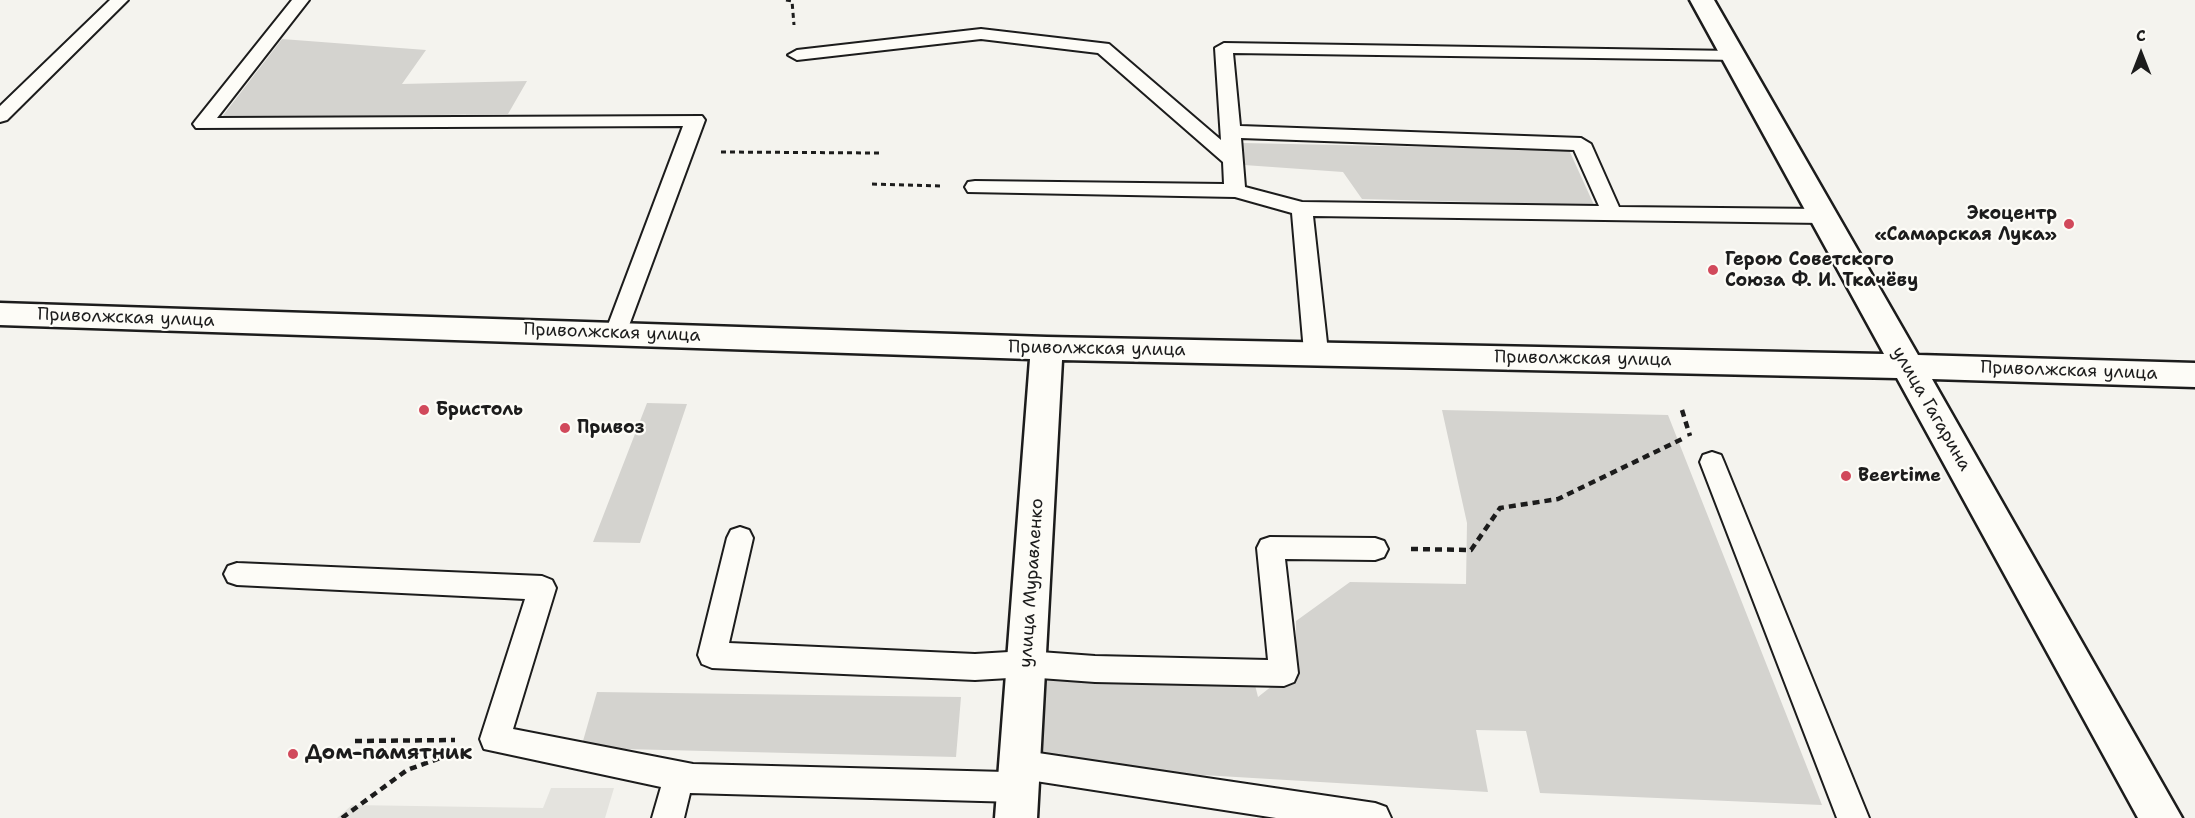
<!DOCTYPE html>
<html>
<head>
<meta charset="utf-8">
<style>
  body { margin:0 }
  #map { position:relative; width:2195px; height:818px; overflow:hidden; background:#f4f3ee; font-family:"Shantell Sans",sans-serif }
  canvas { display:block }
  .north { position:absolute; left:2111px; top:24px; width:60px; height:60px; -webkit-text-stroke:4px #fdfcf7; paint-order:stroke; rotate:0deg; font-size:16px; font-weight:700; line-height:24px; text-align:center; color:#1c1c1c }
  .north::after { content:''; display:block; margin:auto; width:21px; height:27px; background:#1c1c1c; clip-path:polygon(50% 0,100% 100%,50% 72%,0 100%) }
</style>
</head>
<body>
<div id="map">
<canvas width="2195" height="818"></canvas>
<div class="north">С</div>
</div>
<script>
const g = document.querySelector('canvas').getContext('2d');
g.lineJoin = 'round';
function fillPath(path, color) { g.fillStyle = color; g.fill(path, 'evenodd'); }
const poly = rows => new Path2D(rows.map(r => 'M' + r).join(''));
function strokePath(path, color, width, dash) { g.strokeStyle = color; g.lineWidth = width; g.lineCap = dash ? 'butt' : 'round'; g.setLineDash(dash || []); g.stroke(path); }
function label(font, color, halo, rows, align = 'center') {
  g.font = font + ' "Shantell Sans",sans-serif'; g.lineWidth = 4.5; g.setLineDash([]); g.textBaseline = 'middle'; g.strokeStyle = halo; g.fillStyle = color; for (const [text, x, y, turn = 0] of rows) {
    g.save(); g.translate(x, y); g.rotate((+turn || 0) * Math.PI / 180); g.textAlign = isNaN(turn) ? turn : align; if (halo) g.strokeText(text, 0, 0); g.fillText(text, 0, 0); g.restore();
  }
}
fillPath(poly([
  [551,788,614,788,605,818,337,818,352,805,543,808]
]), '#e4e3de');
fillPath(poly([
  [282,39,426,50,402,84,527,81,508,114,221,118],
  [1243,143,1569,150,1594,205,1362,199,1343,172,1244,165],
  [647,403,687,404,640,543,593,542],
  [1442,410,1668,415,1822,805,1540,793,1526,731,1476,730,1488,792,1018,764,1026,676,1254,681,1258,697,1296,667,1296,621,1350,582,1466,584,1467,523],
  [597,692,961,697,956,757,581,748]
]), '#d4d3cf');
const lane = poly([
  [110,0,128,0,7,120,0,122,0,106,110,0],
  [292,0,309,0,217,118,702,116,705,120,624,339,616,341,608,339,605,333,683,126,196,128,193,124,196,120,292,0],
  [981,29,1109,44,1221,140,1215,48,1224,43,1734,51,1743,56,1740,60,1233,53,1240,126,1581,138,1591,144,1619,207,1822,209,1829,211,1832,216,1829,221,1822,223,1313,216,1328,352,1324,358,1316,360,1308,358,1304,352,1292,213,1235,197,968,192,965,187,968,182,975,181,1224,184,1223,162,1098,53,981,39,797,60,788,55,797,50,981,29],
  [1241,138,1574,150,1599,206,1302,202,1245,187,1241,138],
  [1712,452,1721,455,1724,462,1869,818,1837,818,1700,462,1703,455,1712,452],
  [740,527,749,530,753,538,729,643,975,654,1026,651,1095,656,1268,660,1257,548,1261,540,1270,537,1375,538,1384,541,1388,549,1384,557,1375,560,1285,559,1298,673,1294,682,1284,686,1095,682,1026,677,975,680,712,668,702,664,698,655,727,538,731,530,740,527],
  [237,563,542,576,552,580,556,588,513,729,693,764,1006,772,1003,764,1007,754,1018,750,1375,803,1386,807,1391,818,1276,818,1029,780,1032,787,1028,797,1017,802,690,793,684,818,652,818,661,787,484,749,480,739,525,599,237,585,228,582,224,574,228,566,237,563]
]);
const street = poly([
  [1690,0,1714,0,1918,355,2195,363,2195,387,1932,379,2182,818,2138,818,1897,378,1062,360,1037,818,995,818,1030,359,0,325,0,303,1047,337,1884,354,1690,0]
]);
strokePath(lane, '#1c1c1c', 4);
strokePath(street, '#1c1c1c', 5);
strokePath(poly([
  [786,0,792,1,794,25],
  [721,152,880,153],
  [872,184,943,186]
]), '#1c1c1c', 3, [5, 4]);
strokePath(poly([
  [1682,410,1690,436],
  [1411,549,1471,550,1500,508,1558,499,1682,439],
  [355,741,455,740],
  [342,818,407,770,457,752]
]), '#1c1c1c', 4.5, [7, 5]);
fillPath(lane, '#fdfcf7');
fillPath(street, '#fdfcf7');
for (const [x, y, r, color] of [
  [2069,224,6,"#d1495b"],
  [1713,270,6,"#d1495b"],
  [424,410,6,"#d1495b"],
  [565,428,6,"#d1495b"],
  [1846,476,6,"#d1495b"],
  [293,754,6,"#d1495b"]
]) { const dot = new Path2D(); dot.arc(x, y, r, 0, 2 * Math.PI); g.fillStyle = color; g.fill(dot); strokePath(dot, '#fdfcf7', 2); }
label('bold 18px', '#1c1c1c', '#fdfcf7', [
  ["Экоцентр",2057,214,"right"],
  ["«Самарская Лука»",2057,235,"right"],
  ["Герою Советского",1725,260],
  ["Союза Ф. И. Ткачёву",1725,281],
  ["Бристоль",436,410],
  ["Привоз",577,428],
  ["Beertime",1858,476]
], 'left');
label('18px', '#1c1c1c', '#fdfcf7', [
  ["Приволжская улица",126,318,2],
  ["Приволжская улица",612,333,2],
  ["Приволжская улица",1097,349,1],
  ["Приволжская улица",1583,359,1],
  ["Приволжская улица",2069,371,2],
  ["улица Гагарина",1931,409,60],
  ["улица Муравленко",1032,583,-86]
]);
label('bold 21px', '#1c1c1c', '#fdfcf7', [
  ["Дом-памятник",305,754]
], 'left');
</script>
</body>
</html>
